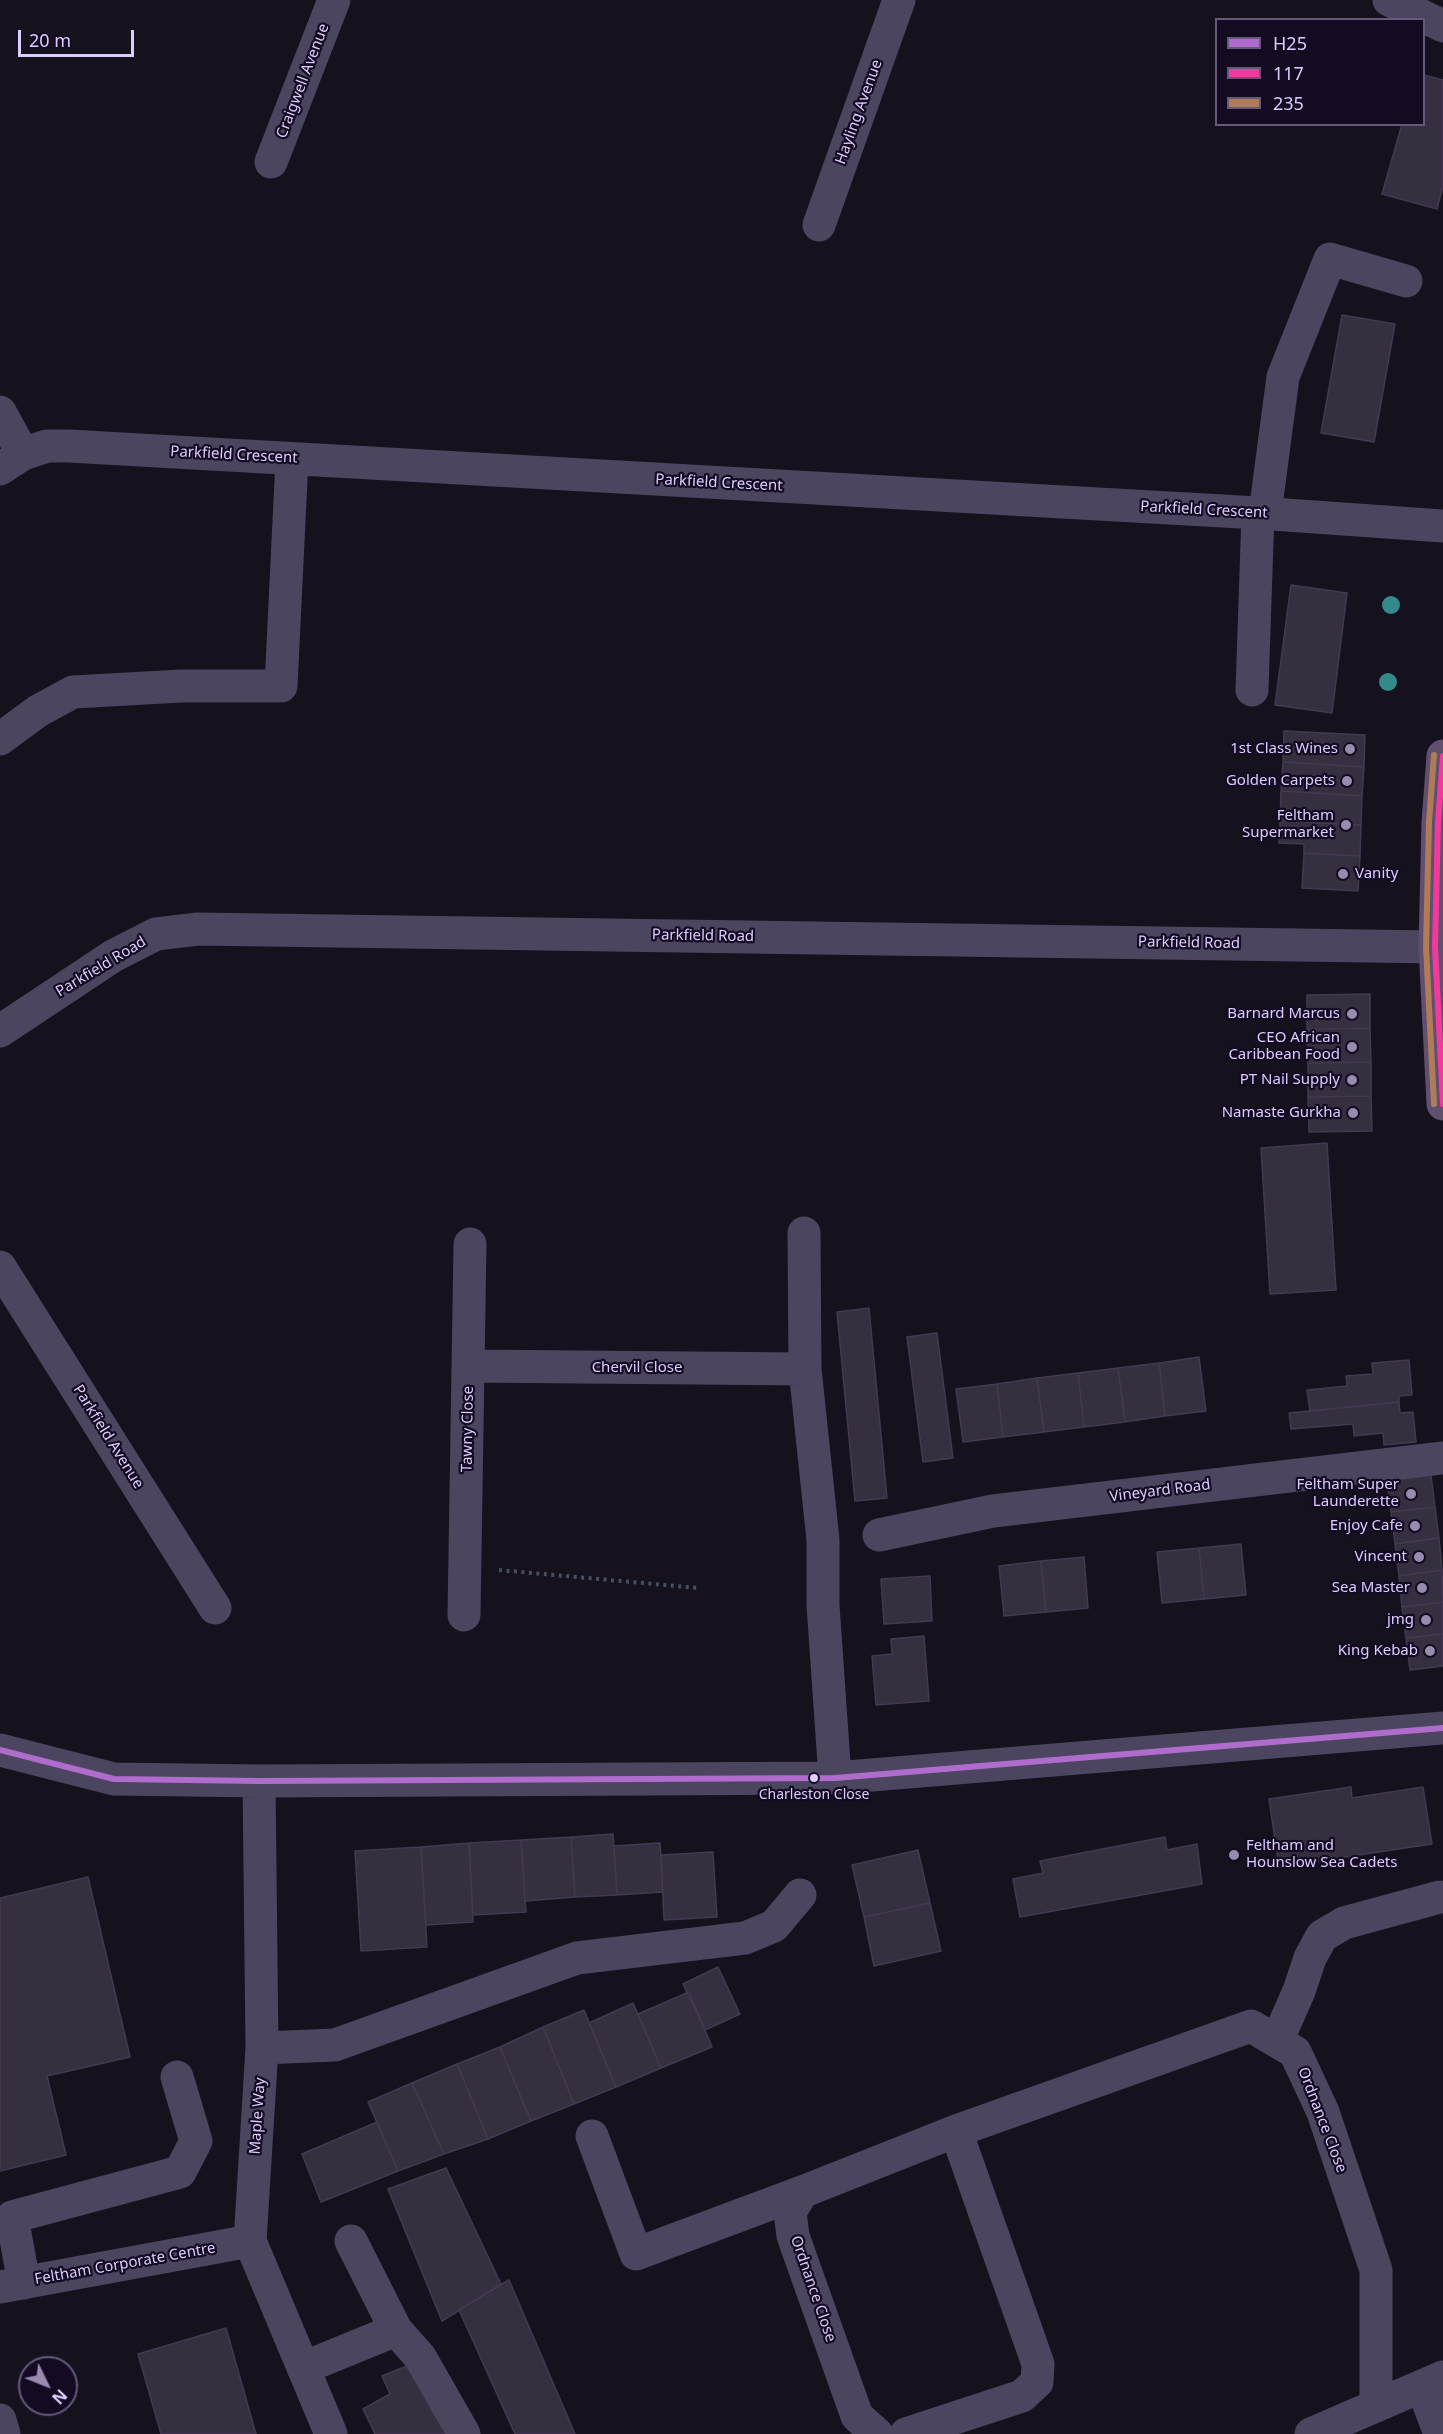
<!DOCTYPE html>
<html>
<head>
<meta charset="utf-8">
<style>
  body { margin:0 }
  #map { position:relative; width:1443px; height:2434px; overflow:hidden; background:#15111d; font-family:"Noto Sans",sans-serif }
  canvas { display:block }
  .legend { position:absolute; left:1215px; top:18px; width:210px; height:108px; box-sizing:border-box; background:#140b23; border:2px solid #64597b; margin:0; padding:8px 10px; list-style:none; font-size:18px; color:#ddcdff }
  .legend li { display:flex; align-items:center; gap:12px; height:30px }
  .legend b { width:30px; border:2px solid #64597b }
  .north { position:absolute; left:18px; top:2356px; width:60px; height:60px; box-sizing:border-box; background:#140b23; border:2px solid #64597b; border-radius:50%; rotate:133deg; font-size:16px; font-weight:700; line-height:24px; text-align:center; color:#ddcdff }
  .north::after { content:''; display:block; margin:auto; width:21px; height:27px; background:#978bb0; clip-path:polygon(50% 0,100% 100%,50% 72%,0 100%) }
  .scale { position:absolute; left:18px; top:30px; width:116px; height:27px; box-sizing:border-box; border:3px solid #ddcdff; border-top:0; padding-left:8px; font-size:18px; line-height:21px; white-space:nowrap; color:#ddcdff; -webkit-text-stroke:4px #140b23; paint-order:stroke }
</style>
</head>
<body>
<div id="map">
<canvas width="1443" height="2434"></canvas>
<ul class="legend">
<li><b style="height:8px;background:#b06ccc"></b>H25</li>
<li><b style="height:8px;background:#f13a9d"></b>117</li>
<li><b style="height:8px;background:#b07c57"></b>235</li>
</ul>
<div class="north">N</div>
<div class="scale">20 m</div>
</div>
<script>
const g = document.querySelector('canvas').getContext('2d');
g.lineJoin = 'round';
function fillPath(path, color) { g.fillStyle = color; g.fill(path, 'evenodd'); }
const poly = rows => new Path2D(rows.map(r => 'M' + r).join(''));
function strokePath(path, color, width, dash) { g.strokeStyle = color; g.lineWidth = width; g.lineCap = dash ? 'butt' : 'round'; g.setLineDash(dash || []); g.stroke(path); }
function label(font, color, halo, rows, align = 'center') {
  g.font = font + ' "Noto Sans",sans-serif'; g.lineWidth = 4.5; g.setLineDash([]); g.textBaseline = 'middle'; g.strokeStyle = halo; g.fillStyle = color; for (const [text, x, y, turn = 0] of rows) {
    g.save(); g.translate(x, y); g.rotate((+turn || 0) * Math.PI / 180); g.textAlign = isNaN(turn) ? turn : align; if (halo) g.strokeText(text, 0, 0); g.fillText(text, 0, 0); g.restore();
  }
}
const building = poly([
  [1424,75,1443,80,1443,186,1437,209,1382,194,1402,124,1424,124,1424,75],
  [1342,315,1395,324,1374,442,1321,433,1342,315],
  [1291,585,1347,593,1332,713,1275,705,1291,585],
  [1284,731,1365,735,1364,767,1283,762,1284,731],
  [1283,762,1364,767,1362,796,1281,791,1283,762],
  [1281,791,1362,796,1361,825,1280,821,1281,791],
  [1280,821,1361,825,1360,856,1304,853,1304,844,1279,843,1280,821],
  [1304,853,1360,856,1358,891,1302,888,1304,853],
  [1370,994,1370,1028,1307,1029,1307,995,1370,994],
  [1370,1028,1371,1062,1308,1063,1307,1029,1370,1028],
  [1371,1062,1371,1096,1308,1097,1308,1063,1371,1062],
  [1371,1096,1372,1131,1309,1132,1308,1097,1371,1096],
  [1327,1143,1336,1290,1270,1294,1261,1148,1327,1143],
  [869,1308,887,1498,855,1501,837,1312,869,1308],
  [937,1333,953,1458,923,1462,907,1337,937,1333],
  [1199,1357,1206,1411,1165,1416,1159,1363,1199,1357],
  [1409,1360,1412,1395,1399,1396,1399,1402,1310,1411,1307,1390,1347,1386,1346,1376,1373,1374,1372,1363,1409,1360],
  [1159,1363,1165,1416,1125,1422,1118,1368,1159,1363],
  [1118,1368,1125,1422,1084,1427,1078,1373,1118,1368],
  [1078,1373,1084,1427,1044,1432,1037,1378,1078,1373],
  [1037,1378,1044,1432,1003,1437,997,1384,1037,1378],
  [997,1384,1003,1437,963,1442,956,1389,997,1384],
  [1399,1402,1400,1413,1413,1412,1416,1442,1384,1445,1383,1433,1354,1436,1353,1424,1291,1429,1289,1413,1399,1402],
  [1431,1475,1435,1507,1391,1512,1387,1481,1431,1475],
  [1435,1507,1439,1538,1395,1544,1391,1512,1435,1507],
  [1439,1538,1442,1570,1399,1576,1395,1544,1439,1538],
  [1241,1544,1246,1595,1204,1599,1199,1548,1241,1544],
  [1199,1548,1204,1599,1162,1603,1157,1552,1199,1548],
  [1084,1557,1088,1608,1046,1612,1041,1561,1084,1557],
  [1041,1561,1046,1612,1004,1616,999,1566,1041,1561],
  [1442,1570,1443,1602,1402,1607,1399,1576,1442,1570],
  [930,1576,932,1621,884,1624,881,1579,930,1576],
  [1443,1602,1443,1634,1406,1638,1402,1607,1443,1602],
  [1443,1634,1443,1666,1410,1670,1406,1638,1443,1634],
  [924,1636,929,1701,876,1705,872,1656,892,1654,891,1639,924,1636],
  [1351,1787,1352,1798,1423,1787,1432,1844,1279,1867,1269,1799,1351,1787],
  [613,1834,617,1895,575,1897,571,1837,613,1834],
  [571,1837,575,1897,525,1901,521,1840,571,1837],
  [1165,1837,1167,1850,1197,1844,1202,1884,1020,1917,1013,1879,1043,1873,1040,1861,1165,1837],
  [521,1840,526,1912,473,1915,469,1843,521,1840],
  [469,1843,473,1922,426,1925,421,1847,469,1843],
  [660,1843,663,1892,617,1895,614,1846,660,1843],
  [421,1847,427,1947,361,1951,355,1851,421,1847],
  [918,1850,930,1903,864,1917,852,1865,918,1850],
  [713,1852,717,1917,664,1920,661,1855,713,1852],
  [88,1877,130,2057,47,2076,66,2155,0,2171,0,1898,88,1877],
  [930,1903,941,1951,874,1966,864,1917,930,1903],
  [718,1967,740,2014,705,2030,683,1984,718,1967],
  [689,1992,712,2047,661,2068,638,2014,689,1992],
  [633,2003,661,2068,616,2087,589,2023,633,2003],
  [584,2010,616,2087,574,2104,543,2027,584,2010],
  [543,2027,574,2104,531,2121,500,2047,543,2027],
  [500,2047,531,2121,488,2139,457,2064,500,2047],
  [457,2064,488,2139,444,2154,412,2083,457,2064],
  [412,2083,444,2154,398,2171,368,2102,412,2083],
  [377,2122,398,2171,321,2202,302,2154,377,2122],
  [446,2168,501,2284,442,2321,388,2189,446,2168],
  [509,2280,575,2434,515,2434,459,2310,509,2280],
  [226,2328,256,2434,161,2434,138,2354,226,2328],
  [414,2363,447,2434,375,2434,363,2409,390,2394,382,2376,414,2363]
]);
fillPath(building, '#352f40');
strokePath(building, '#433a52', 1.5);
strokePath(poly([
  [499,1570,698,1588]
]), '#464f62', 4, [3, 4.5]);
strokePath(poly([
  [1389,0,1443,26],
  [271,162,334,0],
  [819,225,899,0],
  [0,412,23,454],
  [0,469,23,454,47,446,69,446,1258,513,1443,526],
  [1265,513,1283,377,1330,259,1406,281],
  [1252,690,1258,513],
  [0,739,38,711,73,692,181,686,281,686,292,459],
  [0,1031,113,956,156,934,198,929,1435,947],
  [804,1233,805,1369,823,1540,823,1605,835,1778],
  [0,1267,215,1608],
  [469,1366,805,1369],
  [879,1535,993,1511,1443,1458],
  [464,1615,470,1244],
  [0,1750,114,1779,259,1781,835,1778,1443,1728],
  [259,1781,262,2048,250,2241,331,2434],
  [1277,2041,1299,1991,1310,1958,1322,1936,1344,1923,1440,1897],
  [262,2048,335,2045,577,1958,745,1938,774,1926,800,1895],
  [956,2131,1251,2026,1295,2052,1323,2112,1376,2270,1376,2406],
  [592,2136,636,2254,802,2192],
  [351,2241,396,2330,420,2357,464,2434],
  [24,2283,12,2217,180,2172,196,2141,177,2077],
  [0,2287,250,2241],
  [303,2368,396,2330],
  [1422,2386,1440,2434],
  [0,2420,4,2434],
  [877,2434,857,2416,793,2236,790,2212,802,2192,956,2131,1038,2364,1037,2382,1022,2396,906,2434],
  [1311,2434,1443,2377]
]), '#4b455f', 33);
strokePath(poly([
  [1443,756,1438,822,1435,947,1443,1104]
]), '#614f70', 33);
strokePath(poly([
  [0,1750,114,1779,259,1781,835,1778,1443,1728]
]), '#b06ccc', 6);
strokePath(poly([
  [1443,756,1438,822,1435,947,1443,1104]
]), '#f13a9d', 6);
strokePath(poly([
  [1434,1104,1426,947,1429,822,1434,755]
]), '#b07c57', 6);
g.fillStyle = '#34898a';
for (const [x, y] of [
  [1391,605],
  [1388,682]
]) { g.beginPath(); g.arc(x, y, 9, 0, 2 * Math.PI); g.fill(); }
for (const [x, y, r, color] of [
  [1350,749,6,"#978bb0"],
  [1347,781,6,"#978bb0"],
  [1346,825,6,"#978bb0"],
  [1343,874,6,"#978bb0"],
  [1352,1014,6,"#978bb0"],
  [1352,1047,6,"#978bb0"],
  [1352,1080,6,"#978bb0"],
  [1353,1113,6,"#978bb0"],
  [1411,1494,6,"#978bb0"],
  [1415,1526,6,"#978bb0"],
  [1419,1557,6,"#978bb0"],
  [1422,1588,6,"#978bb0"],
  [1426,1620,6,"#978bb0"],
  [1430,1651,6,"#978bb0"],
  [814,1778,5,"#ddcdff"],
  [1234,1855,6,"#978bb0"]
]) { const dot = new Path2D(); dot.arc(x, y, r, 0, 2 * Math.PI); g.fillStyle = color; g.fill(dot); strokePath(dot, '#140b23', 2); }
label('14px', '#ddcdff', '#140b23', [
  ["Charleston Close",814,1795]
]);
label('15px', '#ddcdff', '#140b23', [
  ["Craigwell Avenue",303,81,-69],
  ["Hayling Avenue",859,112,-70],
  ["Parkfield Crescent",234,455,3],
  ["Parkfield Crescent",719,483,3],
  ["Parkfield Crescent",1204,510,3],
  ["Parkfield Road",703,936,1],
  ["Parkfield Road",1189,943,1],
  ["Parkfield Road",101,967,-31],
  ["Chervil Close",637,1368],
  ["Tawny Close",468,1429,-89],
  ["Parkfield Avenue",108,1437,58],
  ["Vineyard Road",1160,1491,-7],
  ["Maple Way",258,2116,-86],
  ["Ordnance Close",1322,2120,69],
  ["Feltham Corporate Centre",125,2264,-10],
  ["Ordnance Close",813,2289,71]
]);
label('15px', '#ddcdff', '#140b23', [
  ["1st Class Wines",1338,749],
  ["Golden Carpets",1335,781],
  ["Feltham",1334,816],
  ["Supermarket",1334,833],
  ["Vanity",1355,874,"left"],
  ["Barnard Marcus",1340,1014],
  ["CEO African",1340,1038],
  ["Caribbean Food",1340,1055],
  ["PT Nail Supply",1340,1080],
  ["Namaste Gurkha",1341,1113],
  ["Feltham Super",1399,1485],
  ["Launderette",1399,1502],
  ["Enjoy Cafe",1403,1526],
  ["Vincent",1407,1557],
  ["Sea Master",1410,1588],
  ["jmg",1414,1620],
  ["King Kebab",1418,1651],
  ["Feltham and",1246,1846,"left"],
  ["Hounslow Sea Cadets",1246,1863,"left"]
], 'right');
</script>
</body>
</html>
